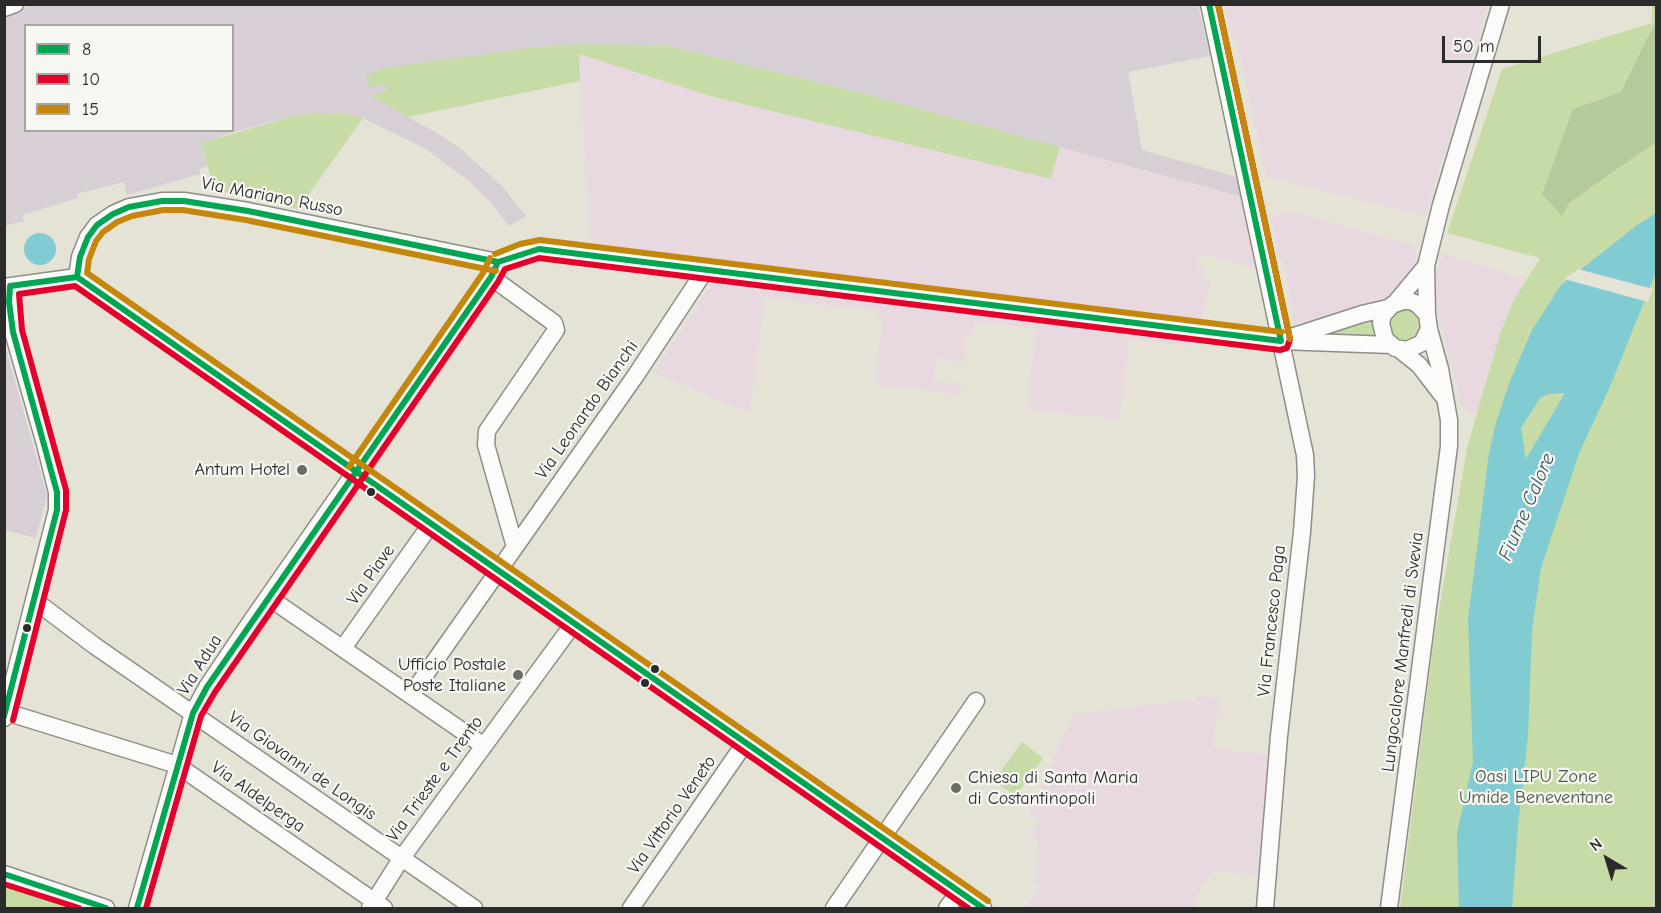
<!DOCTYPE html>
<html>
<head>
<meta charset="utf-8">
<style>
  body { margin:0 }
  #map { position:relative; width:1661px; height:913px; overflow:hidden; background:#e5e3d5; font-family:"Comic Neue",sans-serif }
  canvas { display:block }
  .frame { position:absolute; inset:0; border:6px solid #2b2b2b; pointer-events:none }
  .legend { position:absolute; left:24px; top:24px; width:210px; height:108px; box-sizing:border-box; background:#f6f6f2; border:2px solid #a5a5a2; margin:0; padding:8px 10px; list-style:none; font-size:18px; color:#2b2b2b }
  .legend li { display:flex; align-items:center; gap:12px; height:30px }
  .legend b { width:30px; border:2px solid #a5a5a2 }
  .north { position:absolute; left:1577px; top:829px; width:60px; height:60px; -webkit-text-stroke:4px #f6f6f2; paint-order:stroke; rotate:322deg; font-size:16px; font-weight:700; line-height:24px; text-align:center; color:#2b2b2b }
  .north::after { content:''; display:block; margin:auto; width:21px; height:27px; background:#2b2b2b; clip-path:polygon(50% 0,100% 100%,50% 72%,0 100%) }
  .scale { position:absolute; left:1442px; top:36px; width:99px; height:27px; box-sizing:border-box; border:3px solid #2b2b2b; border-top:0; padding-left:8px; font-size:18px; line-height:21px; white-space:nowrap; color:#2b2b2b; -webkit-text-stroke:4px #f6f6f2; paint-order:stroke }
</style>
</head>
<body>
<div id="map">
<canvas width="1661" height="913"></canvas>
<div class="frame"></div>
<ul class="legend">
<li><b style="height:8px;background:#00a651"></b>8</li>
<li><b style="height:8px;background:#e4002b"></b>10</li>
<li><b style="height:8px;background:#c4870b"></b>15</li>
</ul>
<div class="north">N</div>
<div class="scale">50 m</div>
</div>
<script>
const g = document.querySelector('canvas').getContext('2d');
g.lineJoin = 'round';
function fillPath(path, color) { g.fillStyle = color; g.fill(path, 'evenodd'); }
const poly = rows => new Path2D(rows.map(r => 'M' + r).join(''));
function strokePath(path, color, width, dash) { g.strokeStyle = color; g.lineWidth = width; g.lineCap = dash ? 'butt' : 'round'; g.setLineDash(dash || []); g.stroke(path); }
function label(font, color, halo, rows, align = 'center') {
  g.font = font + ' "Comic Neue",sans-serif'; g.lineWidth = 4.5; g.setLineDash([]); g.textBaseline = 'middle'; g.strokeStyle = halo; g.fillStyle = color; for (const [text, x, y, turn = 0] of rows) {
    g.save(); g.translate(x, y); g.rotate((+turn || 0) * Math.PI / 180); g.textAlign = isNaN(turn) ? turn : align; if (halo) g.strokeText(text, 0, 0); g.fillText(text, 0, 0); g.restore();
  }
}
fillPath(poly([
  [1225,5,1487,5,1460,103,1425,216,1266,176,1237,41,1232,41],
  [578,54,710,96,1051,179,1060,147,1243,197,1258,268,1200,254,1196,267,1204,269,1201,280,1211,282,1194,346,1129,339,1119,419,1027,409,1036,328,975,322,973,335,965,334,963,352,966,353,965,362,937,359,934,381,962,384,960,395,902,386,902,388,875,385,882,322,877,321,878,311,764,298,750,413,654,373,712,283,595,270,590,237],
  [1294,212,1416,246,1415,264,1410,276,1400,288,1389,296,1324,322,1307,325,1306,321,1294,322,1284,265,1279,254,1271,217],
  [1443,254,1528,280,1513,302,1477,416,1464,411,1461,405,1435,303,1433,282],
  [1197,696,1220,699,1213,748,1271,756,1258,875,1214,870,1197,895,1196,904,1192,908,1027,907,1040,888,1035,884,1039,843,1030,834,1039,821,1030,814,1074,712,1080,714,1179,701,1196,702]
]), '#e8d9e1');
fillPath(poly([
  [37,4,1198,5,1210,56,1128,72,1142,150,1237,177,1243,197,861,93,669,46,583,44,539,47,384,84,386,91,371,96,439,134,462,150,501,185,526,216,509,226,492,204,469,181,426,149,363,118,346,114,320,113,294,116,233,132,201,144,207,166,199,169,200,174,127,195,124,182,77,194,78,198,22,215,24,221,5,226,5,14],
  [26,26,232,26,232,130,26,130],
  [5,345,47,495,36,538,5,530]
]), '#d7cfd5');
fillPath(poly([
  [1652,5,1656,5,1656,908,1400,908,1434,639,1467,448,1500,334,1513,302,1540,258,1447,233,1502,69,1652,23],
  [1653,29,1656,136,1642,152,1569,203,1573,109,1621,92],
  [583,44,669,46,861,93,1060,147,1051,179,710,96,579,54,580,81,408,117,370,96,386,91,384,84,370,88,366,76,383,68,539,47],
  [320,113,346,114,363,118,298,209,203,187,203,181,211,178,201,143,294,116],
  [1401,308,1412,309,1420,318,1422,323,1420,334,1412,342,1395,342,1385,323],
  [1375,315,1374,332,1376,340,1381,345,1319,333],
  [1022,742,1043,758,1016,796,994,781],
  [5,883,82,908,5,908]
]), '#c6dba6');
fillPath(poly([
  [1656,21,1656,142,1569,203,1562,216,1542,194,1573,109,1621,92]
]), '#b3ca9c');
fillPath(poly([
  [1656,213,1656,272,1609,389,1579,453,1541,568,1532,630,1528,736,1518,826,1512,908,1459,908,1457,833,1473,762,1468,619,1489,453,1496,423,1510,381,1532,330,1561,285,1636,226],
  [1565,393,1526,459,1521,428,1540,398,1548,394],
  '24 249a16 16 0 1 1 32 0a16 16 0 1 1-32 0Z'
]), '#81cbd2');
fillPath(poly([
  [1578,269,1653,289,1648,302,1564,279]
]), '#e5e3d5');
const minor = poly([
  [1209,4,1305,455,1306,476,1302,532,1279,736,1265,908],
  [4,8,15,4],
  [498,262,522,253,539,249,1281,341,1391,345],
  [77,277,983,908],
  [77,277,80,257,88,237,97,225,113,214,129,207,162,201,184,201,248,211,498,262],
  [491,277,554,323,556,330,487,431,486,445,515,547],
  [4,287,77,277],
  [1396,302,1426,266],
  [1427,314,1417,304,1410,301,1403,301,1392,305,1383,315,1381,323,1385,339,1395,348,1407,350,1422,343,1429,329,1427,314,1426,266,1441,205,1501,4],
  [1291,337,1362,314,1388,308],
  [1399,349,1419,365,1442,395],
  [268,597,484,746],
  [34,600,95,646,474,908],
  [343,648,431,524],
  [411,695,636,375,706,269],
  [6,712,177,765,384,908],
  [4,718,57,510,57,492,45,444,13,332,9,302,10,286],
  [4,874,106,908],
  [137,908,193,713,207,687,252,620,491,277,498,262],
  [370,908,401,859,574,623],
  [631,908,745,743],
  [834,908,976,701],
  [947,908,959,892],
  [1389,908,1449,446,1449,420,1440,369,1429,329]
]);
strokePath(minor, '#8e8d86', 19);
strokePath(minor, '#fbfbf9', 16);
strokePath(poly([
  [1209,4,1281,341],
  [498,262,539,249,1281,341],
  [77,277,983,908],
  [77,277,80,257,88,237,97,225,113,214,129,207,162,201,184,201,248,211,498,262],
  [4,716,57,510,57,492,13,332,9,302,10,286,77,277],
  [4,874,106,908],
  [137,908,193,713,207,687,491,277,498,262]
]), '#00a651', 6);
strokePath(poly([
  [13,720,66,510,66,490,22,330,19,294,75,286,968,908],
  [4,884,79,908],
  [146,908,201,716,215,692,498,282,505,269,539,258,1280,350,1287,348,1290,339,1218,4]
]), '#e4002b', 6);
strokePath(poly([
  [1218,4,1290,339],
  [495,254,520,244,540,240,1282,332],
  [496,271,246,220,183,210,163,210,132,216,117,222,103,232,96,241,89,259,87,273,988,901],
  [349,467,483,273,490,258]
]), '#c4870b', 6);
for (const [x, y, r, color] of [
  [302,470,6,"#6c6b66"],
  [371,492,5,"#2b2b2b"],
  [27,628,5,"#2b2b2b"],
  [655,669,5,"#2b2b2b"],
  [518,675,6,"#6c6b66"],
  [645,683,5,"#2b2b2b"],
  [956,788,6,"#6c6b66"]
]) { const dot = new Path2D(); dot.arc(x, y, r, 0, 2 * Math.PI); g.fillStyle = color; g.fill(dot); strokePath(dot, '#f6f6f2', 2); }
label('18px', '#2b2b2b', '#f6f6f2', [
  ["Via Mariano Russo",272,197,11],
  ["Via Leonardo Bianchi",587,410,-55],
  ["Via Piave",371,575,-55],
  ["Via Francesco Paga",1272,621,-84],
  ["Lungocalore Manfredi di Svevia",1403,652,-83],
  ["Via Adua",200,665,-58],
  ["Via Giovanni de Longis",302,766,35],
  ["Via Trieste e Trento",435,779,-54],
  ["Via Aldelperga",258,797,35],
  ["Via Vittorio Veneto",672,815,-55]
]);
label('18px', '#2b2b2b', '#f6f6f2', [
  ["Antum Hotel",290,470],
  ["Ufficio Postale",506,665],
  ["Poste Italiane",506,686],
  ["Chiesa di Santa Maria",968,778,"left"],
  ["di Costantinopoli",968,799,"left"]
], 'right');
label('18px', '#4c5640', '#f6f6f2', [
  ["Oasi LIPU Zone",1536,777],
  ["Umide Beneventane",1536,798]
]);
label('italic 20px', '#38585d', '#f6f6f2', [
  ["Fiume Calore",1527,507,-67]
]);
</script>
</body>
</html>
